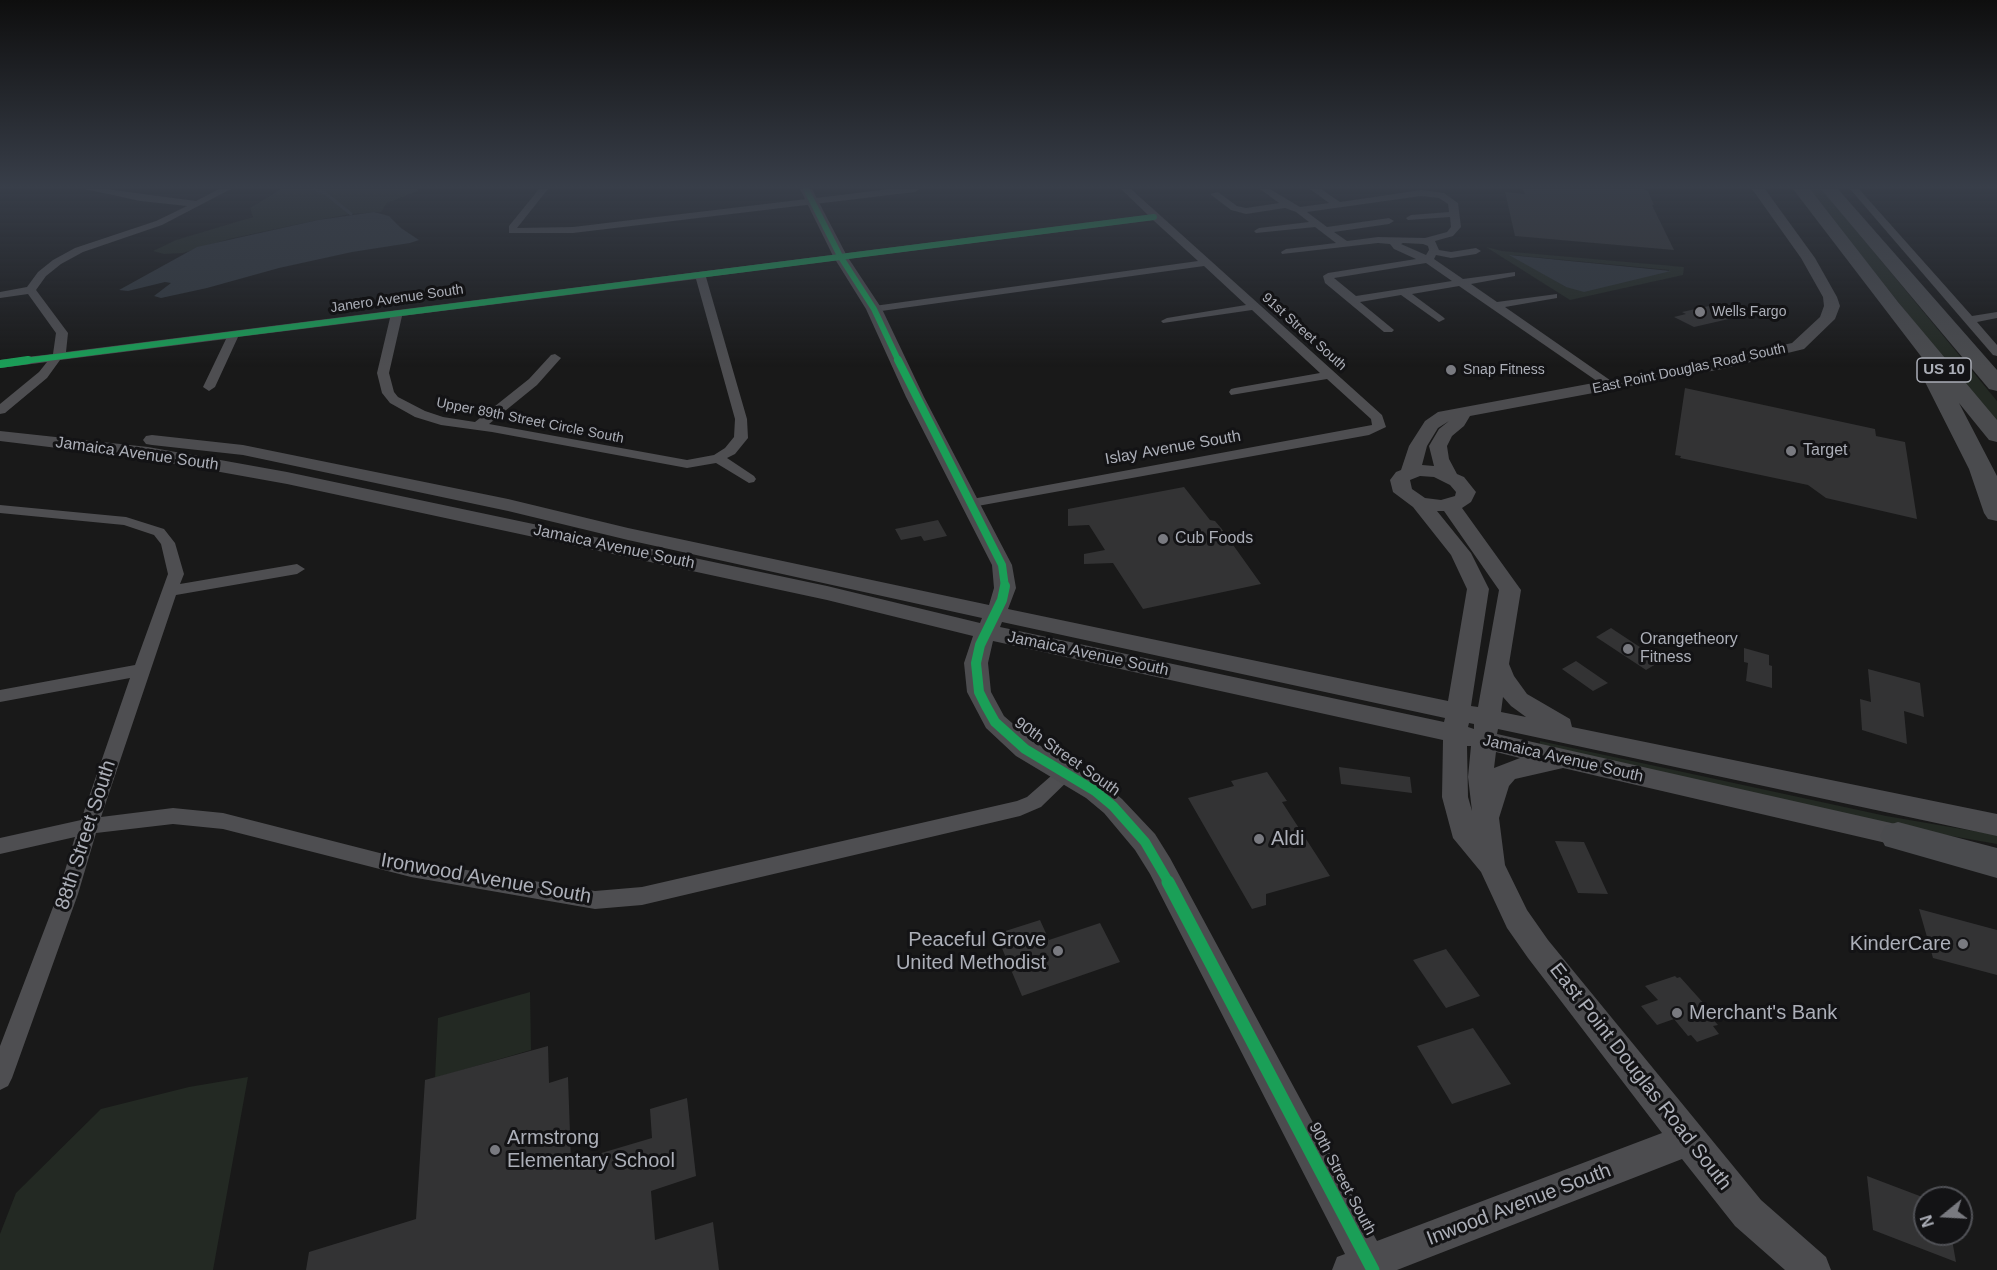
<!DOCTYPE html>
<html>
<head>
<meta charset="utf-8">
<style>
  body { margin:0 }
  #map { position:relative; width:1997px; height:1270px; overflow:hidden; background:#191919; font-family:Arial,sans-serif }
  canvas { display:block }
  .north { position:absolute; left:1913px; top:1186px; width:60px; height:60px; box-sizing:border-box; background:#131315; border:2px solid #505156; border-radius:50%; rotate:252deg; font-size:16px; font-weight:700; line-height:24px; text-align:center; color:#acafb8 }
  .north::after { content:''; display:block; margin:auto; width:21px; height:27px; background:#797a80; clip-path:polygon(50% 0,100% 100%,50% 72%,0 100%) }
</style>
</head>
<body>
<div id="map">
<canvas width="1997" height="1270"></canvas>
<div class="north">N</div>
</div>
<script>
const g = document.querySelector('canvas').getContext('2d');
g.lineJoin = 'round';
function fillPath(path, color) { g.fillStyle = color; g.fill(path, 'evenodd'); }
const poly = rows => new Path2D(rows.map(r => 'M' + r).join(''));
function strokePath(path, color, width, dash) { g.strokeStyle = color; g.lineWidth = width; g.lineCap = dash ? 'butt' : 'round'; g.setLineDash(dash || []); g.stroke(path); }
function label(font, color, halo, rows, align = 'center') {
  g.font = font + ' Arial,sans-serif'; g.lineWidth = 6; g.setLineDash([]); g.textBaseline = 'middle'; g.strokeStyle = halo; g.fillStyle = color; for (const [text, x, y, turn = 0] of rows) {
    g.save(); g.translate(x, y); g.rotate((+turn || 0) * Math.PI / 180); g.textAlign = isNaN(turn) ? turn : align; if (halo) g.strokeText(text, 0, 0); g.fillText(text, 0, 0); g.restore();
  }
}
fillPath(poly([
  [281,189,417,189,418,191,387,203,381,212,351,214,318,220,229,239,183,253,164,254,153,251,176,240,253,217,250,208],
  [1808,189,1822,189,1997,401,1997,426],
  [1486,247,1502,251,1684,267,1683,275,1570,300],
  [1512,255,1669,270,1669,271,1566,287],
  [1540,741,1886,816,1997,835,1997,844,1889,825,1540,746],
  [530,992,531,1050,435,1078,438,1018],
  [248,1077,213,1270,0,1270,0,1234,16,1193,101,1109,189,1087]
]), '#232923');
fillPath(poly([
  [374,212,389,216,401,228,419,240,410,243,352,252,279,268,207,288,161,298,154,296,171,283,165,282,128,291,119,290,197,247,318,220],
  [1509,255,1671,271,1584,292,1566,287]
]), '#31373d');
strokePath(poly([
  [313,189,325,193,351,214]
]), '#31373d', 3);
fillPath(poly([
  [1523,189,1643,189,1648,191,1654,205,1652,205,1674,250,1515,236,1505,192,1525,194],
  [1709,306,1733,318,1694,327,1674,317,1686,314,1682,312],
  [1685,388,1875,429,1876,436,1905,442,1917,519,1826,498,1808,485,1680,458,1681,456,1675,455],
  [1184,487,1210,520,1215,521,1221,528,1261,584,1143,609,1113,563,1084,564,1084,554,1105,550,1089,525,1068,526,1068,509],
  [938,520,947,536,924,541,921,536,901,540,895,529],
  [1611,628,1661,661,1646,670,1596,637],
  [1744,648,1769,655,1769,665,1772,666,1772,688,1746,681,1748,663,1744,662],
  [1576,661,1608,683,1593,691,1562,669],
  [1868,669,1920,683,1924,717,1904,711,1907,744,1862,730,1860,699,1871,702],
  [1339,767,1410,777,1412,793,1341,784],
  [1267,772,1287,801,1282,802,1330,876,1266,894,1266,905,1252,909,1188,798,1234,786,1231,781],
  [1555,841,1584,842,1608,894,1578,893],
  [1919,909,1997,930,1997,975,1933,958],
  [1040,920,1049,940,1100,923,1120,962,1022,996,996,934],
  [1446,949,1480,996,1446,1008,1413,960],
  [1675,976,1677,978,1680,977,1706,1006,1703,1008,1718,1025,1713,1026,1719,1034,1697,1042,1691,1035,1688,1036,1674,1019,1657,1025,1641,1006,1658,1000,1645,986],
  [1473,1028,1511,1084,1452,1104,1417,1046],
  [548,1046,549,1083,568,1077,571,1162,652,1138,650,1109,687,1098,696,1176,651,1191,655,1240,713,1222,719,1270,306,1270,309,1252,416,1219,425,1080],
  [1867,1176,1925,1198,1925,1234,1951,1234,1956,1262,1873,1230]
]), '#333334');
fillPath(poly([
  [85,189,106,189,196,201,219,189,231,189,162,225,83,252,61,264,46,276,36,290,68,333,66,352,1148,215,1121,189,1131,189,1382,415,1386,427,1369,435,972,507,967,506,965,503,967,500,972,499,1372,425,1371,419,1327,379,1231,395,1229,392,1231,389,1235,388,1320,373,1252,310,1163,323,1161,321,1167,318,1246,305,1204,266,874,312,868,309,874,306,1198,261,1153,220,706,277,747,419,748,438,735,454,727,458,754,476,756,479,754,482,749,483,716,463,687,468,492,432,441,425,415,417,390,403,382,393,377,373,390,318,238,337,215,387,209,391,203,387,226,339,60,360,47,378,5,413,0,414,0,404,39,372,47,362,0,368,0,360,53,354,56,333,28,294,0,298,0,292,27,287,38,272,53,260,75,248,156,221,187,206,140,201,85,189],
  [696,279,735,419,734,437,725,448,714,455,687,460,489,424,537,385,561,358,555,354,551,355,529,379,475,422,443,417,425,411,398,397,394,392,389,373,402,316,696,279],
  [539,189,548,189,517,228,573,227,890,189,919,189,915,192,573,233,509,233,509,226,539,189],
  [1260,189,1270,189,1300,207,1329,203,1310,189,1321,189,1340,202,1421,190,1444,193,1458,203,1461,227,1453,236,1435,241,1439,250,1451,252,1476,248,1481,251,1476,254,1451,258,1436,255,1434,259,1463,279,1515,272,1515,276,1471,284,1497,302,1557,294,1557,298,1505,307,1617,385,1611,389,1607,388,1459,286,1412,294,1443,317,1445,319,1439,322,1401,295,1360,302,1394,330,1392,332,1384,332,1325,283,1323,276,1328,273,1416,259,1394,249,1390,244,1378,243,1282,254,1281,252,1286,249,1336,243,1315,227,1256,233,1254,231,1259,228,1309,222,1296,212,1285,208,1246,214,1231,210,1210,194,1218,192,1237,206,1246,208,1279,203,1260,189],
  [1421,196,1439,198,1448,204,1449,212,1411,215,1406,218,1408,220,1450,217,1451,227,1447,232,1425,238,1378,237,1347,241,1334,232,1389,224,1394,221,1389,218,1327,227,1307,212,1421,196],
  [1403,243,1423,244,1428,246,1429,250,1426,255,1401,244,1403,243],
  [1426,263,1452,281,1356,296,1334,278,1426,263],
  [1850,189,1859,189,1972,316,1997,312,1997,318,1977,322,1997,345,1997,356,1993,355,1850,189],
  [0,505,126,517,164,529,175,543,184,574,180,584,297,564,305,569,297,574,176,595,101,817,173,808,223,813,411,861,595,891,642,887,1017,801,1027,797,1059,769,1066,767,1073,769,1075,774,1041,807,1020,816,642,905,595,909,411,877,223,829,173,824,96,833,78,894,12,1078,8,1086,0,1090,0,1046,58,894,75,837,0,854,0,838,81,820,130,678,0,702,0,690,135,665,168,574,161,544,154,535,124,525,0,513,0,505]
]), '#4e4e51');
fillPath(poly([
  [800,189,812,189,847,256,882,309,924,397,1012,565,1016,588,1008,609,1448,701,1467,589,1451,555,1413,507,1393,492,1390,480,1396,472,1401,470,1409,446,1425,421,1438,412,1722,359,1792,343,1820,317,1824,306,1823,297,1801,258,1752,189,1765,189,1815,258,1837,297,1840,306,1835,319,1804,349,1722,369,1470,416,1464,426,1452,436,1447,446,1449,459,1457,474,1464,477,1476,492,1471,502,1462,508,1521,590,1509,664,1514,676,1527,694,1570,719,1572,727,1997,814,1997,836,1498,729,1497,734,1922,830,1926,838,1922,846,1912,849,1563,768,1515,779,1509,786,1499,818,1505,865,1527,910,1548,940,1761,1200,1826,1257,1831,1270,1785,1270,1735,1226,1682,1159,1397,1270,1332,1270,1337,1257,1345,1254,1150,874,1135,850,1104,813,1086,798,1016,756,986,728,967,692,964,663,973,636,827,600,287,484,148,459,0,441,0,431,148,447,287,472,827,586,980,623,982,618,628,540,508,511,243,455,152,445,146,444,143,440,146,436,152,435,243,445,508,499,628,528,989,605,994,588,992,565,906,397,866,309,833,256,800,189],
  [1449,421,1439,429,1429,446,1434,466,1422,465,1427,446,1438,428,1449,421],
  [1420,476,1434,477,1450,485,1456,492,1455,496,1441,500,1425,498,1412,489,1410,480,1420,476],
  [1437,511,1444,511,1499,590,1478,707,1471,706,1489,589,1471,553,1437,511],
  [1002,622,1445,718,1444,722,1000,627,1002,622],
  [993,641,1443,740,1442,797,1453,838,1481,872,1507,928,1528,958,1662,1133,1377,1241,1170,858,1155,834,1122,799,1104,784,1034,742,1004,716,991,692,988,663,993,641],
  [1503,697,1511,706,1526,717,1501,712,1503,697],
  [1469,723,1474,724,1474,729,1468,727,1469,723],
  [1467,746,1471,746,1468,777,1472,811,1468,797,1467,746],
  [1496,752,1520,758,1494,768,1496,752]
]), '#4c4c4f');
fillPath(poly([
  [1793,189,1810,189,1898,302,1997,420,1997,442,1989,440,1959,403,1997,476,1997,521,1988,519,1984,513,1969,469,1923,378,1926,373,1933,372,1793,189],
  [1821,189,1838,189,1997,370,1997,391,1989,389,1821,189],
  [1898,822,1997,848,1997,878,1885,846,1880,836,1885,826,1898,822]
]), '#4a4b4e');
strokePath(poly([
  [806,189,840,256,874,309,899,362],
  [16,362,1154,217]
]), '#1a9f57', 6);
strokePath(poly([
  [898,360,1002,565,1005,587],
  [0,364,28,360]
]), '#1a9f57', 8);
strokePath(poly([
  [1005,586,1002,600,980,645,976,663,979,692,986,706,995,722,1025,749,1095,791,1113,806,1145,842,1169,883]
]), '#1a9f57', 10);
strokePath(poly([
  [1168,882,1373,1270]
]), '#1a9f57', 13);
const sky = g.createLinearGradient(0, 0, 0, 367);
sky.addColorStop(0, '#0e0e0e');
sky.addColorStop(0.51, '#383e49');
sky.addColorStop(1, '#383e4900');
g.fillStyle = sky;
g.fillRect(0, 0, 1997, 367);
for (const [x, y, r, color] of [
  [1700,312,6,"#797a80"],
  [1451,370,6,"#797a80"],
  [1791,451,6,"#797a80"],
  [1163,539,6,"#797a80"],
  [1628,649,6,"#797a80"],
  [1259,839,6,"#797a80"],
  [1963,944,6,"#797a80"],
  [1058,951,6,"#797a80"],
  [1677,1013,6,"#797a80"],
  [495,1150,6,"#797a80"]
]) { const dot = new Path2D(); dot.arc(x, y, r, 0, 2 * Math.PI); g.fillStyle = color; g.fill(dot); strokePath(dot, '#131315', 2); }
label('14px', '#acafb8', '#131315', [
  ["Janero Avenue South",397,299,-8],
  ["91st Street South",1304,332,42],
  ["East Point Douglas Road South",1689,369,-12],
  ["Upper 89th Street Circle South",530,421,11]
]);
label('14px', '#acafb8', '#131315', [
  ["Wells Fargo",1712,312],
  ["Snap Fitness",1463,370]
], 'left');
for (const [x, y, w] of [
  [1944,370,54]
]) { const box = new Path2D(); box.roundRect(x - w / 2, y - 12, w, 24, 4.5); g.fillStyle = '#131315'; g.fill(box); strokePath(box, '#acafb8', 1.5); }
label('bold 15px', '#acafb8', null, [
  ["US 10",1944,370]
]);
label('16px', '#acafb8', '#131315', [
  ["Islay Avenue South",1173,448,-10],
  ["Jamaica Avenue South",137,454,8],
  ["Jamaica Avenue South",614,547,12],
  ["Jamaica Avenue South",1088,654,12],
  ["90th Street South",1067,757,35],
  ["Jamaica Avenue South",1563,759,13],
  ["90th Street South",1342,1179,62]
]);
label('16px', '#acafb8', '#131315', [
  ["Target",1803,451],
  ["Cub Foods",1175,539],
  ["Orangetheory",1640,640],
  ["Fitness",1640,658]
], 'left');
label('20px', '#acafb8', '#131315', [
  ["88th Street South",86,835,-72],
  ["Ironwood Avenue South",486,879,10],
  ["East Point Douglas Road South",1640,1077,52],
  ["Inwood Avenue South",1519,1205,-21]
]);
label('20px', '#acafb8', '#131315', [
  ["Aldi",1271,839],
  ["Peaceful Grove",1046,940,"right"],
  ["United Methodist",1046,963,"right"],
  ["KinderCare",1951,944,"right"],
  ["Merchant's Bank",1689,1013],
  ["Armstrong",507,1138],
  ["Elementary School",507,1161]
], 'left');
</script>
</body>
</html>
